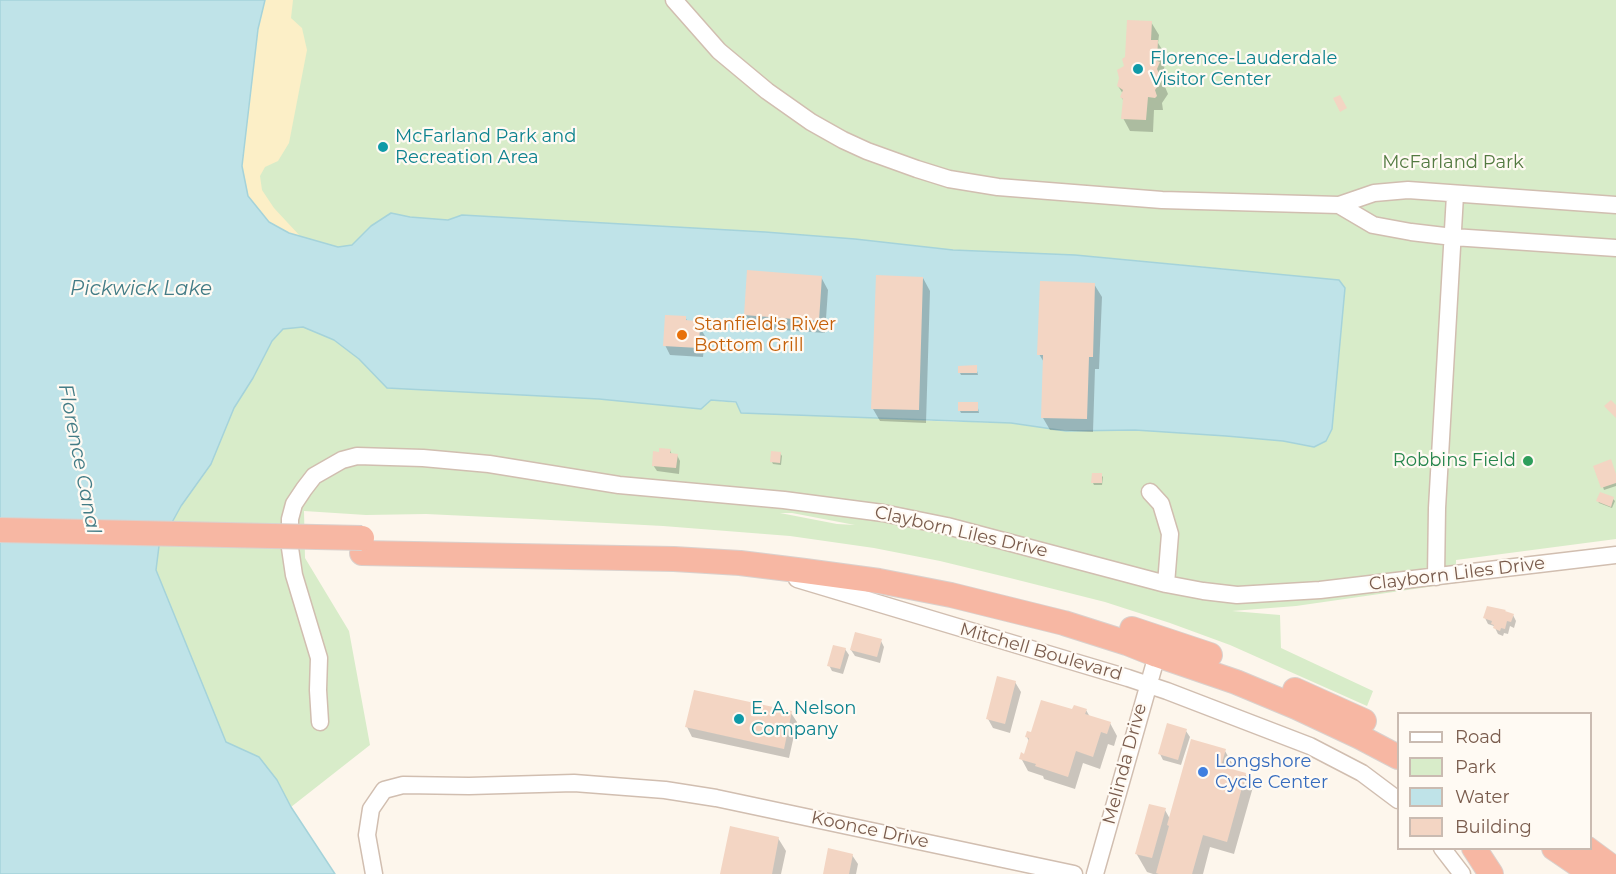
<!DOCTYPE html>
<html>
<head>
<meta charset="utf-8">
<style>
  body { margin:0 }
  #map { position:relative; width:1616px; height:874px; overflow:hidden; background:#fdf6ec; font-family:Montserrat,sans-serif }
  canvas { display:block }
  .legend { position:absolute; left:1397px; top:712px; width:195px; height:138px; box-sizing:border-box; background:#fffaf3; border:2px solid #cabbb1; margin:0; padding:8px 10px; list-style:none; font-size:18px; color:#7a5c4d }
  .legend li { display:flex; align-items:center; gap:12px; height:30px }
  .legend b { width:30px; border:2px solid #cabbb1 }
</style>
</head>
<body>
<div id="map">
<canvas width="1616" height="874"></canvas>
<ul class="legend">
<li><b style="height:8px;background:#fff"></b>Road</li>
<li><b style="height:16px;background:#d8ecc9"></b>Park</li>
<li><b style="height:16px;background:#bfe3e8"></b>Water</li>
<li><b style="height:16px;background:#f3d5c3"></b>Building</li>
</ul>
</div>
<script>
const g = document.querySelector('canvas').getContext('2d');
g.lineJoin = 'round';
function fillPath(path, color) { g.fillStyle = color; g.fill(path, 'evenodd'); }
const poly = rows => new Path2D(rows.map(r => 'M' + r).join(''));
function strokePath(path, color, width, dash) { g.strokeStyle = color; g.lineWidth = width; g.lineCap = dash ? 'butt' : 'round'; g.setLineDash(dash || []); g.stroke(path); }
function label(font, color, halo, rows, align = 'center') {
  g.font = font + ' Montserrat,sans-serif'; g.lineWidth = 4.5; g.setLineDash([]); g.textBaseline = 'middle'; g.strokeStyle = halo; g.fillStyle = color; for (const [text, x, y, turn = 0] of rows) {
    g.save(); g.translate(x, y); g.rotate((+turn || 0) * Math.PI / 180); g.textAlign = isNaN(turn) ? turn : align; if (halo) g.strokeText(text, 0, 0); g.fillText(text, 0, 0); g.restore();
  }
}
fillPath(poly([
  [265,0,1616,0,1616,539,1456,560,1456,583,1296,606,1232,611,1280,615,1281,648,1373,691,1367,706,1230,645,1170,623,1105,602,1010,578,940,561,874,548,790,536,663,526,532,519,426,514,366,515,304,511,305,558,349,631,370,745,291,807,277,780,259,757,226,743,156,570,159,546,181,506,211,464,234,408,253,378,272,341,283,329,303,327,334,340,359,359,387,388,599,399,701,409,711,400,852,416,934,421,1011,423,1066,431,1135,430,1226,436,1283,441,1314,447,1332,429,1345,289,1226,269,1075,255,953,250,855,239,765,232,462,215,448,220,410,217,391,213,371,226,352,245,338,247,289,233,248,196],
  [780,513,792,513,855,525,837,524]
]), '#d8ecc9');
fillPath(poly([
  [265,0,293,0,291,18,302,28,307,50,289,143,278,161,265,167,260,176,262,190,274,208,300,236,289,233,269,222,248,196,242,166,258,29]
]), '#fcefc7');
const water = poly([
  [0,0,265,0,258,29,242,166,248,196,269,222,289,233,338,247,352,245,371,226,391,213,410,217,448,220,462,215,765,232,855,239,953,250,1075,255,1339,280,1345,288,1332,429,1326,441,1314,447,1283,441,1226,436,1135,430,1066,431,1011,423,741,413,736,402,711,400,701,409,599,399,387,388,359,359,334,340,303,327,283,329,272,341,253,378,234,408,211,464,181,506,159,546,156,570,226,742,259,757,277,780,291,807,335,874,0,874,0,0]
]);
fillPath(water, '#bfe3e8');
strokePath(water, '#a5d3da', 1.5);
fillPath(poly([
  [1151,22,1159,35,1158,43,1165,54,1164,72,1166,76,1163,82,1168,94,1162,103,1163,110,1154,110,1153,132,1130,131,1123,118,1124,101,1121,97,1123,94,1118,86,1126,67],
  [821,277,828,290,825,333,753,328,746,315],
  [923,278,930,291,926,423,880,421,873,409],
  [1094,284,1102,297,1099,369,1095,369,1093,432,1050,430,1043,418,1045,364,1039,354],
  [685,317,688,322,694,322,697,326,699,326,705,336,703,357,670,355,665,345],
  [976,367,978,375,961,375,960,373],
  [977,403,979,413,961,413,960,411],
  [670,450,672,455,677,455,680,461,679,474,657,471,653,465],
  [780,453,782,456,781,465,773,464,772,462],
  [1101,475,1103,477,1102,485,1094,485,1093,483],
  [1616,476,1616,486,1604,490,1603,487],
  [1613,499,1615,501,1612,508,1599,503,1598,501],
  [1513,615,1516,621,1514,628,1510,626,1508,634,1504,633,1503,636,1498,634,1494,626,1488,624,1485,618],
  [881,641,884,647,880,663,855,656,851,650],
  [845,649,849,655,843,674,832,671,829,665],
  [1015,682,1021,692,1010,733,993,728,988,719],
  [1086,710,1090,717,1110,723,1117,736,1114,746,1108,744,1100,769,1083,763,1075,789,1044,779,1043,776,1028,771,1021,758,1025,755,1029,742,1027,737,1074,711],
  [791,713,797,722,789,758,692,737,687,727],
  [1186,731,1190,737,1181,765,1163,760,1160,754],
  [1225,751,1232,763,1230,770,1245,774,1253,787,1234,854,1210,847,1203,874,1153,874,1147,872,1136,853,1165,810,1170,819],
  [778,838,786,851,781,874,721,874],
  [852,855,858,864,856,874,824,874]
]), '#0003');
fillPath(poly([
  [1127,20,1152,21,1151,40,1158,40,1157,61,1160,62,1157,69,1162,80,1155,90,1157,96,1155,98,1148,97,1146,120,1121,119,1123,99,1120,97,1123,90,1117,86,1119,78,1117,70,1124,66,1122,59,1125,57],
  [1340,95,1347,108,1340,112,1333,98],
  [747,270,822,276,819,321,744,315],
  [876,275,923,277,919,410,871,409],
  [1040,281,1095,283,1093,357,1089,357,1087,419,1041,418,1043,355,1037,355],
  [665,315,686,316,686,320,695,321,695,325,700,325,699,348,663,346],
  [977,365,977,373,958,373,958,366],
  [1611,400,1616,405,1616,418,1604,406],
  [958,402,978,402,978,411,958,411],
  [659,448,671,449,670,453,678,454,676,468,652,466,653,451,659,452],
  [771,451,781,452,780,463,770,462],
  [1611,459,1616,474,1616,483,1601,488,1593,466],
  [1092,473,1102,473,1102,483,1091,483],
  [1600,492,1614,497,1611,507,1596,501],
  [1487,606,1506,610,1505,611,1514,614,1511,622,1507,621,1505,629,1501,628,1500,631,1493,628,1494,625,1491,624,1492,621,1483,618],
  [855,632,882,639,877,657,850,650],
  [833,645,846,648,840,669,827,666],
  [997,676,1016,681,1005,724,986,719],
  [694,690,792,711,784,749,685,727],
  [1041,700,1072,709,1074,705,1087,709,1085,714,1111,722,1107,734,1101,732,1093,757,1076,751,1068,777,1035,766,1036,764,1019,759,1021,752,1024,754,1029,738,1025,737,1027,731,1031,732],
  [1167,723,1187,729,1178,760,1158,754],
  [1191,739,1226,749,1221,766,1246,773,1227,842,1203,835,1192,874,1159,874,1156,873,1169,826,1167,825],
  [1149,804,1166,808,1152,858,1135,854],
  [730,826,779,837,772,874,720,874],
  [828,848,853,854,849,874,823,874]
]), '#f3d5c3');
const minor = poly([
  [674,0,719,51,767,91,811,122,843,140,867,151,917,169,949,179,998,187,1162,200,1339,205,1374,193,1408,190,1616,205],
  [1339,205,1373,225,1411,232,1453,237,1616,248],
  [1150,492,1161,504,1170,534,1166,584],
  [1436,577,1437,508,1455,195],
  [797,579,1128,678,1167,691,1310,746,1362,773,1398,800],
  [320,722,318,690,319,658,294,575,290,548,290,519,294,504,304,489,314,476,342,460,357,456,423,458,489,464,619,485,784,500,883,513,947,526,1166,584,1203,591,1237,595,1320,590,1616,555],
  [1442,848,1462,874],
  [374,874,367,835,371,809,384,790,403,785,469,786,574,783,665,790,716,798,1074,874],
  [1095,874,1157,655]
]);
const highway = poly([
  [362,553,674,559,740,563,805,571,879,581,951,595,1064,623,1127,643,1157,655,1236,682,1296,707,1360,737,1398,757],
  [1132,629,1210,655],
  [1295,690,1364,721],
  [1474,848,1491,874],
  [1554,848,1592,874],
  [1586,848,1616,870]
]);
strokePath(minor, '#d1beb0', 19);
strokePath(highway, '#dad1cd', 26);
strokePath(minor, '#fff', 16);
strokePath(highway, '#f7b7a3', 24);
const highwayBridge = poly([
  [0,530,362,538]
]);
strokePath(highwayBridge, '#dad1cd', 26, []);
strokePath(highwayBridge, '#f7b7a3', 24);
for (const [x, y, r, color] of [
  [1138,69,6,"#0f9aa8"],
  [383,147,6,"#0f9aa8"],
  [682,335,6,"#e8710a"],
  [1528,461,6,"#2e9e5b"],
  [739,719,6,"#0f9aa8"],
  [1203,772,6,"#3f7fe0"]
]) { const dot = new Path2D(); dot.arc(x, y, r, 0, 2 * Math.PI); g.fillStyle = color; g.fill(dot); strokePath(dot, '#fffaf3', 2); }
label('18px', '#0d838f', '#fffaf3', [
  ["Florence-Lauderdale",1150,59],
  ["Visitor Center",1150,80],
  ["McFarland Park and",395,137],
  ["Recreation Area",395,158],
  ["E. A. Nelson",751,709],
  ["Company",751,730]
], 'left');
label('18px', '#537a41', '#fffaf3', [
  ["McFarland Park",1453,163]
]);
label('18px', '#c56008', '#fffaf3', [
  ["Stanfield's River",694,325],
  ["Bottom Grill",694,346]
], 'left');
label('18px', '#27864d', '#fffaf3', [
  ["Robbins Field",1516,461]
], 'right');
label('18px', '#7a5c4d', '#fffaf3', [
  ["Clayborn Liles Drive",961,532,13],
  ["Clayborn Liles Drive",1457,574,-7],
  ["Mitchell Boulevard",1041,652,16],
  ["Melinda Drive",1125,764,-75],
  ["Koonce Drive",870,830,12]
]);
label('18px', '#366cbe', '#fffaf3', [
  ["Longshore",1215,762],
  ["Cycle Center",1215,783]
], 'left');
label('italic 20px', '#437c86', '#fffaf3', [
  ["Pickwick Lake",141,289],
  ["Florence Canal",79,459,79]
]);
</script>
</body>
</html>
